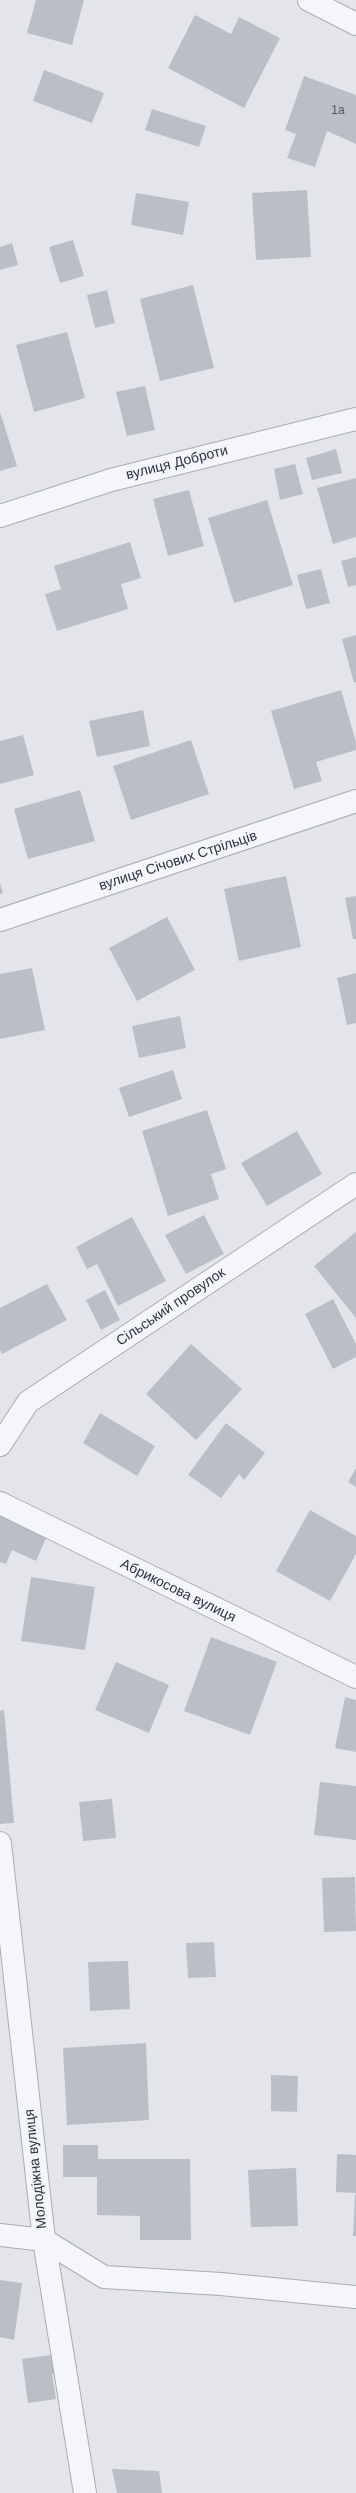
<!DOCTYPE html>
<html>
<head>
<meta charset="utf-8">
<style>
  body { margin:0 }
  canvas { display:block; background:#e3e5ea }
</style>
</head>
<body>
<canvas width="356" height="2493"></canvas>
<script>
const g = document.querySelector('canvas').getContext('2d');
g.lineJoin = 'round';
function fillPath(path, color) { g.fillStyle = color; g.fill(path, 'evenodd'); }
const poly = rows => new Path2D(rows.map(r => 'M' + r).join(''));
function strokePath(path, color, width, dash) { g.strokeStyle = color; g.lineWidth = width; g.lineCap = dash ? 'butt' : 'round'; g.setLineDash(dash || []); g.stroke(path); }
function label(font, color, halo, rows, align = 'center') {
  g.font = font + ' Arial,sans-serif'; g.lineWidth = 3.5; g.setLineDash([]); g.textBaseline = 'middle'; g.strokeStyle = halo; g.fillStyle = color; for (const [text, x, y, turn = 0] of rows) {
    g.save(); g.translate(x, y); g.rotate((+turn || 0) * Math.PI / 180); g.textAlign = isNaN(turn) ? turn : align; if (halo) g.strokeText(text, 0, 0); g.fillText(text, 0, 0); g.restore();
  }
}
fillPath(poly([
  [36,0,84,0,72,45,27,33],
  [195,15,231,34,239,17,280,38,244,108,168,68],
  [44,70,104,93,92,123,33,101],
  [304,76,356,95,356,144,327,131,315,167,287,158,296,134,285,130],
  [152,109,206,126,199,147,145,130],
  [307,190,311,257,256,260,252,193],
  [136,193,189,202,183,235,131,225],
  [73,240,84,276,60,283,49,247],
  [12,243,18,265,0,270,0,247],
  [193,285,214,368,160,381,140,299],
  [107,290,115,323,95,328,87,295],
  [67,332,85,398,34,412,16,345],
  [145,386,155,430,127,436,116,392],
  [0,412,17,466,0,471],
  [336,449,342,473,312,480,306,458],
  [295,464,303,494,280,500,274,469],
  [356,478,356,537,333,544,317,488],
  [189,490,204,546,168,556,153,499],
  [267,500,293,585,234,603,208,518],
  [130,542,141,578,121,584,128,609,57,631,45,594,61,589,54,566],
  [356,557,356,585,348,587,341,561],
  [321,569,330,603,306,609,297,575],
  [356,635,356,682,354,683,342,639],
  [341,690,356,742,356,750,316,762,322,781,294,789,271,711],
  [143,710,150,746,97,757,89,721],
  [23,735,34,775,0,784,0,741],
  [191,740,209,794,131,820,113,766],
  [80,790,95,841,28,859,14,809],
  [286,876,301,947,239,961,224,889],
  [0,883,3,893,0,894],
  [356,896,356,939,353,939,345,898],
  [167,917,195,970,137,1001,109,948],
  [32,968,45,1030,0,1039,0,974],
  [356,973,356,1023,347,1025,337,978],
  [180,1016,186,1048,139,1058,132,1026],
  [173,1070,182,1099,129,1117,119,1088],
  [207,1110,226,1169,211,1174,219,1199,168,1216,142,1131],
  [297,1131,322,1174,267,1206,241,1163],
  [204,1215,224,1254,186,1274,165,1235],
  [132,1217,166,1281,118,1306,97,1264,87,1269,76,1247],
  [356,1232,356,1318,314,1266],
  [47,1284,67,1320,2,1354,0,1350,0,1308],
  [105,1290,120,1320,101,1330,86,1300],
  [333,1299,356,1344,356,1357,333,1369,305,1314],
  [191,1344,242,1389,196,1440,146,1394],
  [100,1413,155,1446,137,1476,83,1443],
  [226,1423,265,1453,244,1480,239,1474,221,1498,188,1475],
  [356,1468,356,1487,348,1482],
  [310,1510,356,1536,356,1554,330,1601,276,1571],
  [0,1515,47,1536,36,1561,12,1550,6,1564,0,1562],
  [31,1577,95,1587,85,1650,21,1641],
  [211,1637,277,1662,250,1735,184,1711],
  [116,1662,169,1685,149,1733,95,1710],
  [345,1697,356,1700,356,1752,335,1748],
  [4,1710,14,1823,0,1824,0,1711],
  [320,1782,356,1786,356,1840,314,1835],
  [112,1799,116,1838,83,1841,79,1802],
  [355,1877,356,1931,324,1932,322,1878],
  [214,1942,216,1977,188,1978,186,1943],
  [128,1961,130,2009,90,2011,88,1962],
  [146,2043,149,2120,67,2125,63,2048],
  [271,2075,298,2076,297,2112,271,2111],
  [63,2145,98,2145,98,2159,190,2159,191,2240,140,2240,140,2216,97,2215,97,2177,63,2177],
  [337,2154,356,2155,356,2193,336,2192],
  [296,2168,298,2226,251,2227,248,2170],
  [355,2195,356,2195,356,2236,353,2236],
  [0,2280,22,2283,14,2340,0,2337],
  [58,2354,61,2373,52,2374,56,2399,28,2403,22,2359],
  [112,2469,159,2471,162,2493,117,2493]
]), '#babec7');
const minor = poly([
  [309,0,356,24],
  [0,516,111,480,356,419],
  [0,920,356,801],
  [0,1445,28,1402,356,1184],
  [0,1503,356,1677],
  [0,1843,44,2240,85,2493],
  [0,2235,44,2240,104,2277,221,2284,356,2297]
]);
strokePath(minor, '#a8acb4', 24);
strokePath(minor, '#f5f6f9', 22);
label('12px', '#505562', null, [
  ["1а",338,111]
]);
label('14px', '#2c3241', '#f3f4f7', [
  ["вулиця Доброти",177,463,-14],
  ["вулиця Січових Стрільців",178,861,-18],
  ["Сільський провулок",171,1307,-34],
  ["Абрикосова вулиця",178,1591,26],
  ["Молодіжна вулиця",36,2169,-96]
]);
</script>
</body>
</html>
